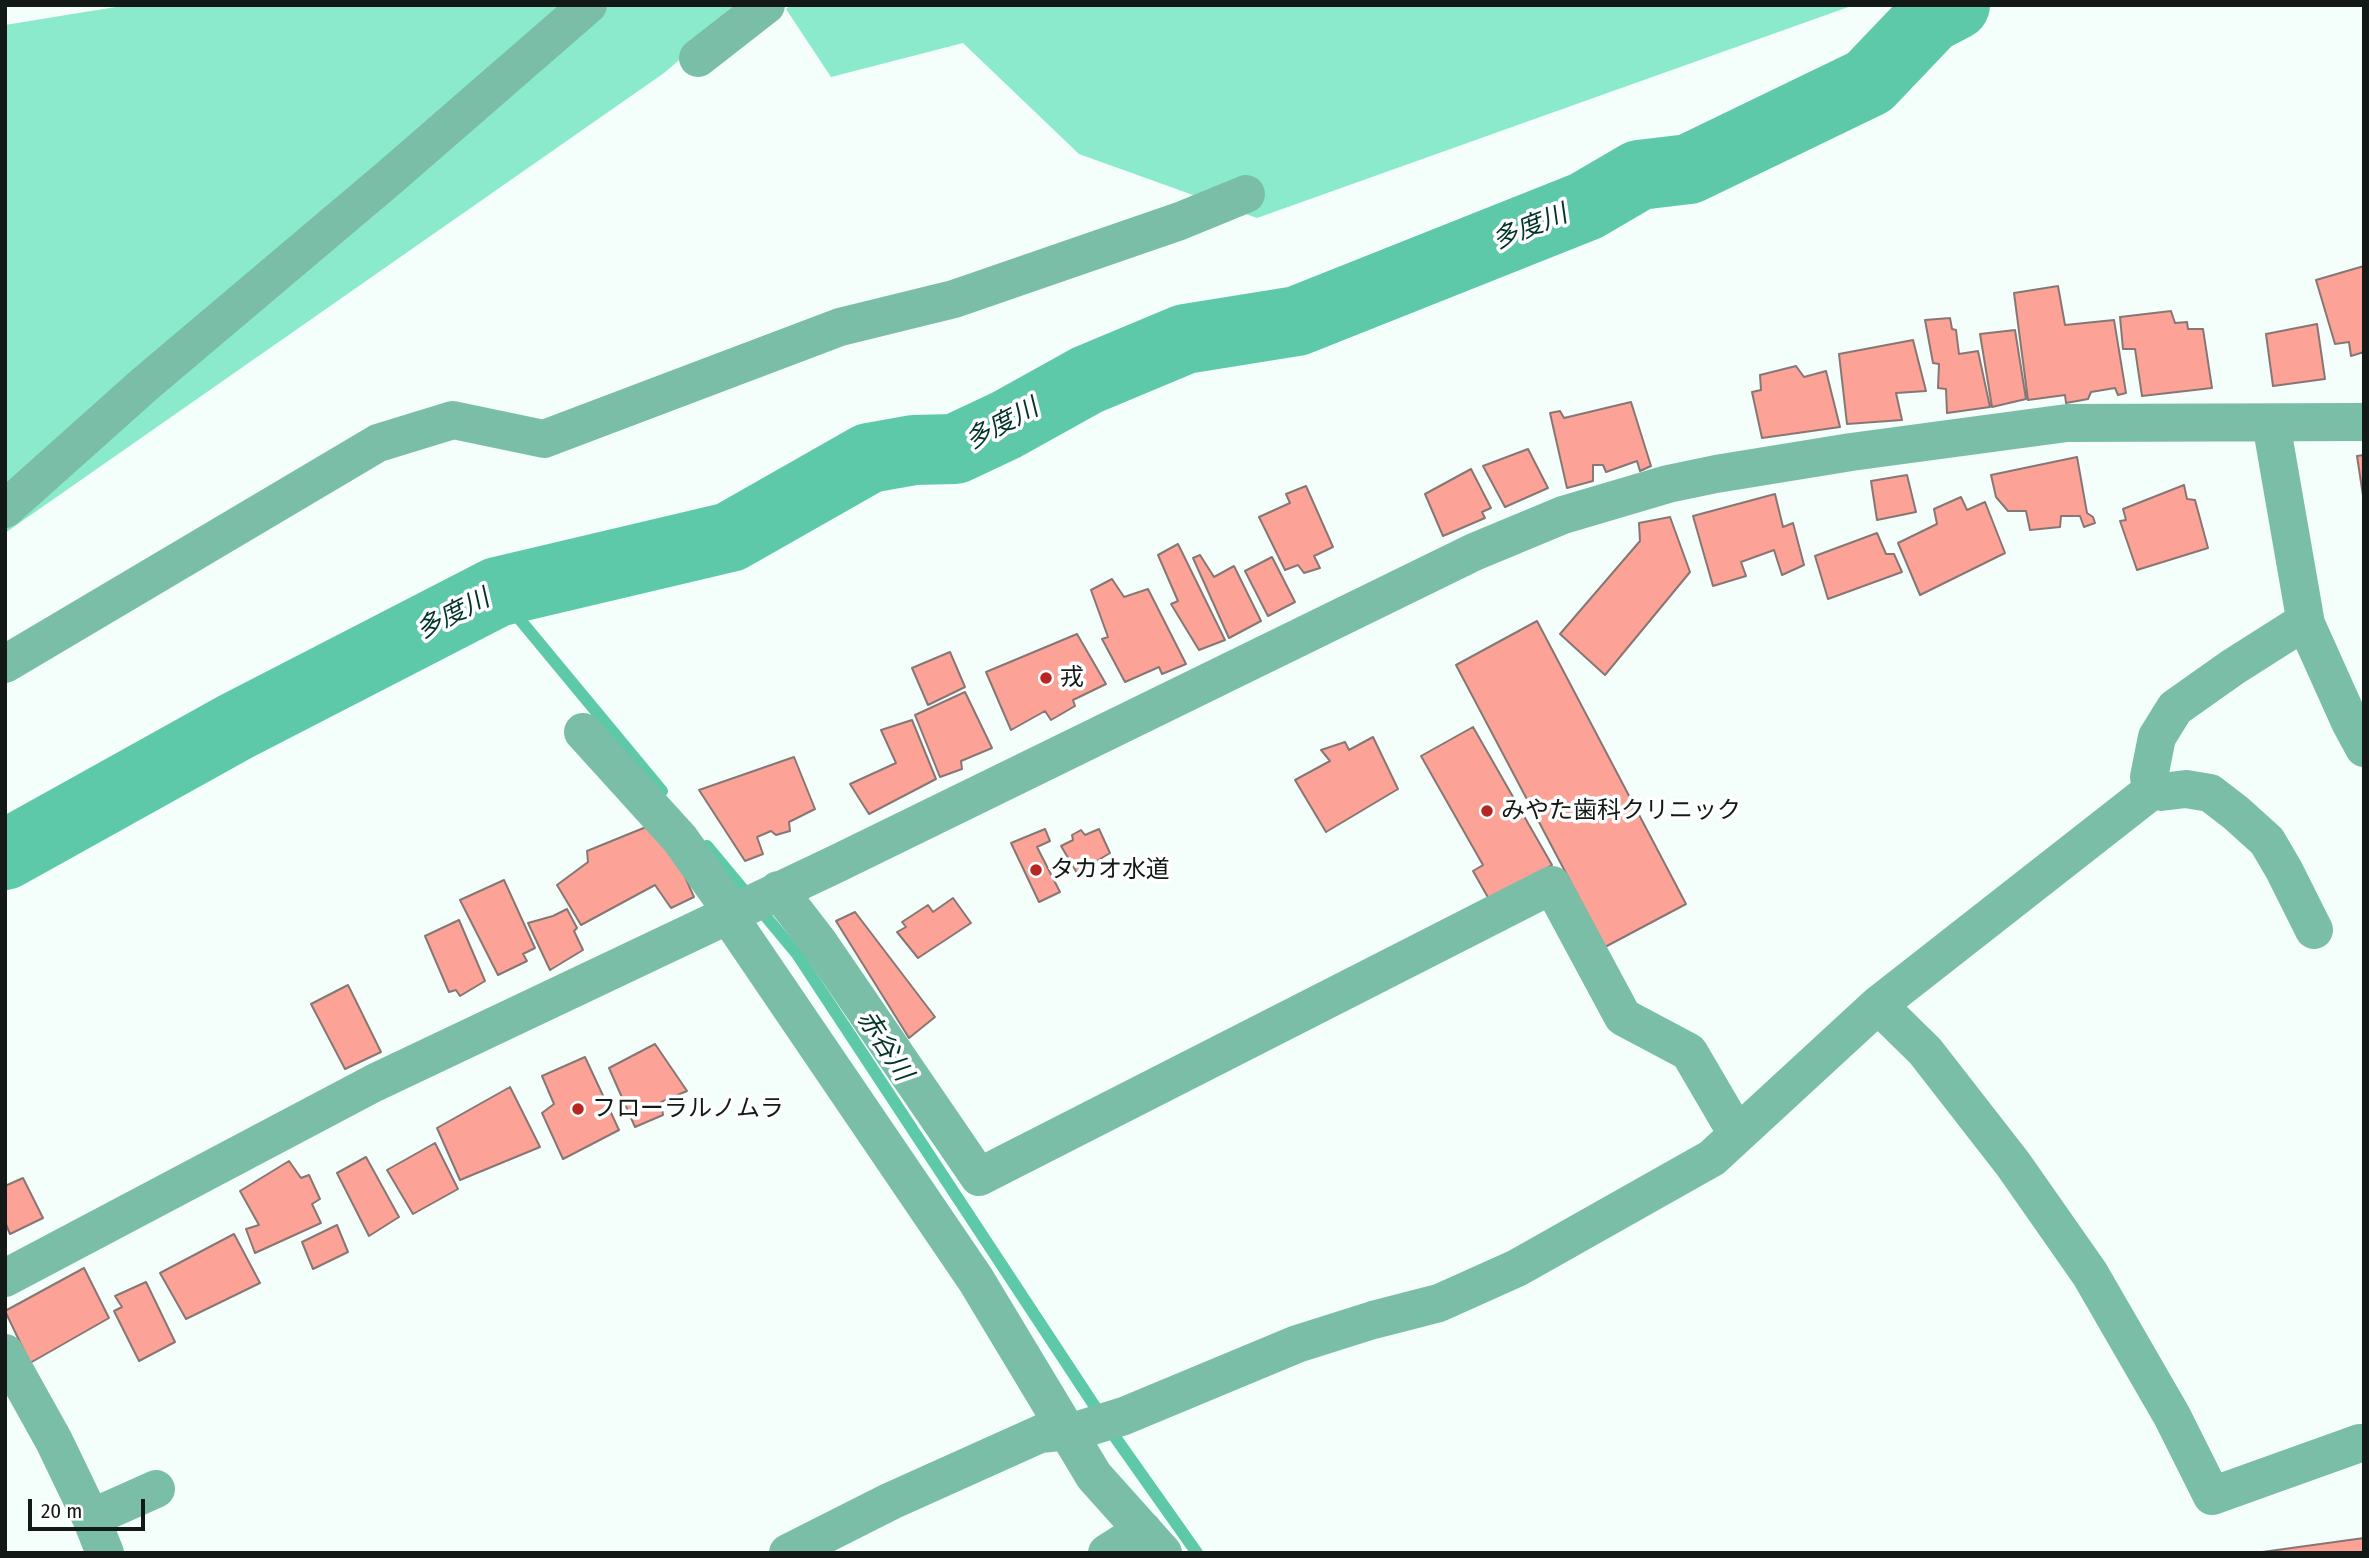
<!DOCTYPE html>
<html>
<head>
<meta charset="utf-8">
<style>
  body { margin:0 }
  #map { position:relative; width:2369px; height:1558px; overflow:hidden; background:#f4fefa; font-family:"Fira Sans Condensed",sans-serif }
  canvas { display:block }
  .frame { position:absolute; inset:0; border:7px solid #131917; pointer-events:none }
  .scale { position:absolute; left:28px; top:1499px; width:117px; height:32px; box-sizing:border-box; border:4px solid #131917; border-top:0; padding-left:9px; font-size:21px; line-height:24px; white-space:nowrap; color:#131917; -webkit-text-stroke:5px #fff; paint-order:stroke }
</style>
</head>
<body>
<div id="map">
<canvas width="2369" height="1558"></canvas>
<div class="frame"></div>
<div class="scale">20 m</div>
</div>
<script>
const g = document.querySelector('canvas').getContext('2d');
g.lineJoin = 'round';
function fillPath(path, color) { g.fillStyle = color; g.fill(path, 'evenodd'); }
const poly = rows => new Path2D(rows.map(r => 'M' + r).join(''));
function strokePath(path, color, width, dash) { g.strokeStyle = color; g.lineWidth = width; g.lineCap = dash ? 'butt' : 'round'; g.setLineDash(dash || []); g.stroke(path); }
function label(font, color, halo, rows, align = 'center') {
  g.font = font + ' "Fira Sans Condensed","Noto Sans JP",sans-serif'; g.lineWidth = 7; g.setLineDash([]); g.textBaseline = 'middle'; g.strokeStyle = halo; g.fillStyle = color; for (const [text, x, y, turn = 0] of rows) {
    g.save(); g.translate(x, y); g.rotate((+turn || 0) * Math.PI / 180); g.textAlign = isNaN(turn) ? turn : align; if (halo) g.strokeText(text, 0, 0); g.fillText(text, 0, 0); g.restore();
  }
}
fillPath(poly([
  [128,5,744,5,664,73,5,533,5,25],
  [791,5,1854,5,1257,218,1079,154,963,43,831,77,786,9]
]), '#8ceacc');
strokePath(poly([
  [497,592,662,791],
  [707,846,797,954,1115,1437,1197,1553]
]), '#5ec9a9', 12);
strokePath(poly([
  [5,855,235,727,497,592,730,537,869,458,914,450,955,449,1006,425,1087,380,1185,339,1297,321,1586,206,1639,175,1689,169,1869,82,1930,18,1955,5]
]), '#5ec9a9', 70);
const building = poly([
  [2364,266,2364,352,2351,356,2349,342,2335,344,2316,280,2364,266],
  [2058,286,2065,325,2114,320,2126,393,2118,395,2115,388,2091,392,2088,399,2066,403,2065,395,2028,400,2014,293,2058,286],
  [2171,311,2175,323,2187,322,2188,329,2203,329,2212,388,2142,396,2135,349,2123,349,2120,317,2171,311],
  [1950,318,1952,329,1956,330,1959,354,1978,351,1990,407,1947,413,1946,389,1938,388,1939,364,1933,363,1925,320,1950,318],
  [2317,324,2325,379,2273,386,2266,334,2317,324],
  [2015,330,2026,399,1992,407,1980,334,2015,330],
  [1913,340,1926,391,1896,393,1902,420,1847,424,1839,354,1913,340],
  [1796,366,1804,377,1826,371,1840,427,1762,438,1752,392,1761,390,1760,375,1796,366],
  [1631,402,1651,466,1640,471,1637,461,1606,472,1603,465,1593,465,1593,481,1567,488,1550,413,1560,411,1564,418,1631,402],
  [1528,449,1548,488,1505,507,1483,466,1528,449],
  [2364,455,2364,502,2357,456,2364,455],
  [2077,457,2087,513,2093,517,2095,523,2084,527,2080,516,2061,516,2060,527,2030,530,2026,511,2008,511,1996,497,1991,475,2077,457],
  [1471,469,1491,508,1482,512,1485,518,1443,536,1425,494,1471,469],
  [1907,475,1916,512,1877,520,1871,481,1907,475],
  [2184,485,2187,499,2195,500,2208,548,2137,570,2120,521,2126,520,2123,509,2184,485],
  [1306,486,1333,547,1314,556,1320,568,1304,573,1298,565,1285,570,1259,517,1290,503,1286,494,1306,486],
  [1775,494,1783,527,1793,523,1804,565,1782,575,1774,550,1741,562,1746,576,1713,586,1693,516,1775,494],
  [1961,497,1967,510,1985,502,2005,553,1920,595,1898,543,1937,524,1934,509,1961,497],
  [1670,517,1690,572,1605,675,1560,634,1640,541,1639,523,1670,517],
  [1877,533,1886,554,1894,554,1902,572,1828,599,1815,556,1877,533],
  [1178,544,1225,640,1199,650,1171,604,1178,601,1158,555,1178,544],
  [1200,555,1214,577,1234,566,1261,621,1229,638,1193,558,1200,555],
  [1272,557,1295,602,1268,616,1245,571,1272,557],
  [1112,579,1124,597,1148,589,1186,664,1162,674,1159,667,1125,682,1102,639,1108,637,1091,590,1112,579],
  [1537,621,1686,904,1605,947,1456,665,1537,621],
  [1077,634,1106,684,1073,700,1075,706,1051,720,1045,711,1011,730,986,672,1077,634],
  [950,652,965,687,928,705,912,668,950,652],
  [965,692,992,748,961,761,962,769,940,777,915,715,965,692],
  [912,720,936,779,869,814,850,784,896,763,881,730,912,720],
  [1473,727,1552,865,1490,901,1473,871,1483,865,1421,756,1473,727],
  [1373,737,1398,789,1326,832,1295,780,1330,761,1321,750,1345,742,1349,750,1373,737],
  [794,757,815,809,789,822,790,831,776,835,771,831,757,837,763,854,745,861,699,790,794,757],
  [651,825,669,841,694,897,671,908,655,885,581,925,557,885,588,862,587,851,651,825],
  [1045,829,1050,841,1037,847,1060,892,1039,902,1011,843,1045,829],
  [1099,829,1110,853,1077,873,1061,846,1073,840,1072,835,1081,830,1085,835,1099,829],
  [504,880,535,948,523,954,527,961,498,975,460,900,504,880],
  [953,898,971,923,918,958,897,932,906,927,902,922,928,905,933,912,953,898],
  [567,909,577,928,574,931,583,950,550,970,528,923,553,916,567,909],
  [855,912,935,1017,909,1038,836,921,855,912],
  [459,920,485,981,460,996,456,990,449,992,425,936,459,920],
  [348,985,381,1052,345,1069,311,1004,348,985],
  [655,1044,687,1091,661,1102,663,1115,635,1127,609,1068,655,1044],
  [585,1057,619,1130,563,1159,542,1113,554,1104,542,1076,585,1057],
  [510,1087,540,1147,460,1180,437,1128,510,1087],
  [435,1143,458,1189,413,1214,387,1170,435,1143],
  [366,1157,399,1217,369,1236,337,1173,366,1157],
  [289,1161,301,1178,309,1175,320,1199,312,1204,321,1223,255,1253,246,1229,259,1225,240,1191,289,1161],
  [23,1178,43,1218,10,1234,5,1222,5,1186,23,1178],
  [337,1225,348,1252,313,1269,302,1242,337,1225],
  [234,1234,260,1283,186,1319,160,1273,234,1234],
  [84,1268,109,1318,30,1363,5,1311,84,1268],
  [146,1282,175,1342,139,1361,114,1311,122,1307,115,1296,146,1282],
  [2364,1538,2364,1553,2255,1553,2364,1538]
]);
fillPath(building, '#fda297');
strokePath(building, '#877774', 2);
strokePath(poly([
  [698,58,766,5],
  [2271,423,2306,624,2350,722,2364,748],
  [5,509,145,384,390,177,588,5],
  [5,664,378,443,453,420,544,439,840,327,954,299,1180,221,1246,194],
  [583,732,680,839,724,901,728,915,976,1280,1094,1476,1163,1553],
  [2155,788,2161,792,2186,789,2210,793,2236,813,2267,841,2284,870,2314,930],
  [778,890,819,943,979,1177,1552,885,1623,1017,1689,1052,1737,1134],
  [1878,1005,2155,788,2149,777,2157,737,2175,708,2233,667,2296,627,2306,624],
  [5,1278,374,1083,836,864,1474,552,1563,515,1668,484,1716,474,1851,452,2067,423,2364,422],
  [5,1353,54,1441,91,1518,105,1553],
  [91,1518,156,1489],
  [788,1553,891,1501,1040,1434,1079,1430,1124,1416,1297,1344,1373,1320,1439,1303,1517,1268,1712,1158,1878,1005,1925,1051,2013,1164,2090,1274,2172,1416,2212,1496,2360,1443],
  [1107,1553,1143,1530]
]), '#7abea7', 38);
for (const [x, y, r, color] of [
  [1046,678,7,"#b62623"],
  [1487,811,7,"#b62623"],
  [1036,870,7,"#b62623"],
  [578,1109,7,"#b62623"]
]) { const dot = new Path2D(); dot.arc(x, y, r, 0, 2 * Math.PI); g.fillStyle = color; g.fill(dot); strokePath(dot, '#fff', 2.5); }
label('24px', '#131917', '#fff', [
  ["戎",1060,678],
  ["みやた歯科クリニック",1501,811],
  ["タカオ水道",1050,870],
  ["フローラルノムラ",592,1109]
], 'left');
label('italic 26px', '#003427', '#fff', [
  ["多度川",1530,228,-22],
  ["多度川",1002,425,-28],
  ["多度川",453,615,-27],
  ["赤谷川",884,1046,57]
]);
</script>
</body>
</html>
